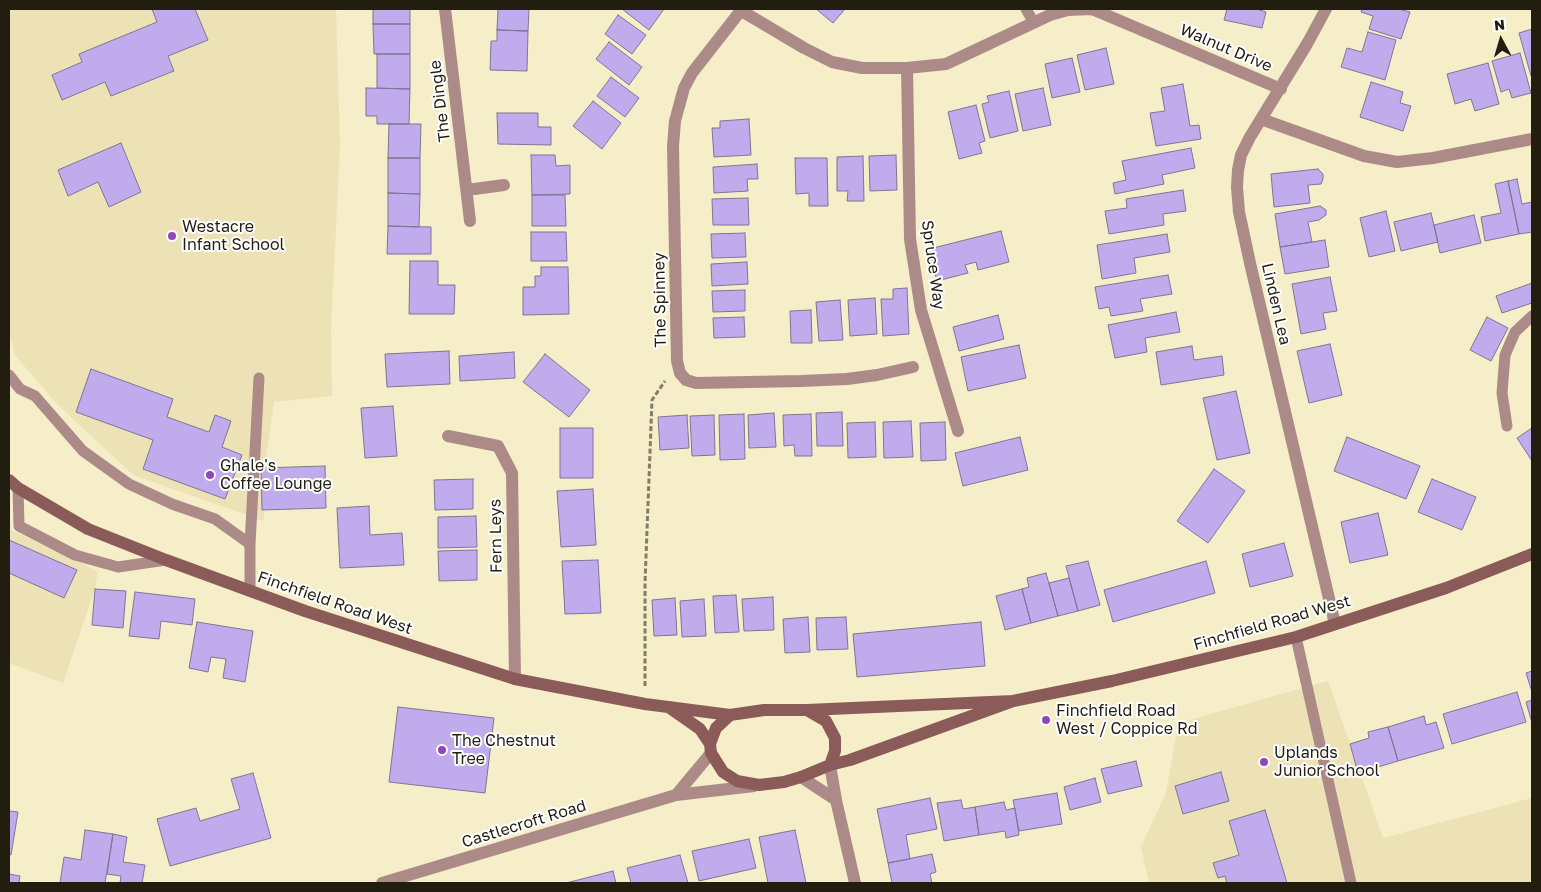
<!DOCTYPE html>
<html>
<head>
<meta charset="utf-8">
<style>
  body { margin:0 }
  #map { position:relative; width:1541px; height:892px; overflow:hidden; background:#f6edc9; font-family:"Golos Text",sans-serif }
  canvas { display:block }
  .frame { position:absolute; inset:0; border:10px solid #211e10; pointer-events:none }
  .north { position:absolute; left:1476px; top:15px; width:50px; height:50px; -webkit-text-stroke:4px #fff; paint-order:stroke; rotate:354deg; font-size:14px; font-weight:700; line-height:20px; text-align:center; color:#211e10 }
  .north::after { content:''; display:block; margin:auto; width:18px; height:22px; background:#211e10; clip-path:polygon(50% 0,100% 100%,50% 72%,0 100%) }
</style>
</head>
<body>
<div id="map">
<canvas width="1541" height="892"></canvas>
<div class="frame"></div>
<div class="north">N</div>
</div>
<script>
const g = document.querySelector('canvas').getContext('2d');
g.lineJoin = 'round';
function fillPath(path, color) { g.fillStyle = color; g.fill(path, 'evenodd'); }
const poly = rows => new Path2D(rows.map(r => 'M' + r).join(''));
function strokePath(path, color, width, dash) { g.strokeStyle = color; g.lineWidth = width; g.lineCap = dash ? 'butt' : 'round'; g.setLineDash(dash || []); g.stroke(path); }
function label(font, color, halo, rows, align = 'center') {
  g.font = font + ' "Golos Text",sans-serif'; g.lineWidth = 4; g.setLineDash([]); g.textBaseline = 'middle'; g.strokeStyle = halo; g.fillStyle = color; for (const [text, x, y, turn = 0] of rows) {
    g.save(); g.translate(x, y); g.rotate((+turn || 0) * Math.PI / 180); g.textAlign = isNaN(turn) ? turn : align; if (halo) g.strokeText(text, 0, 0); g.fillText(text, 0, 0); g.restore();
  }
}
fillPath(poly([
  [9,9,336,9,340,144,331,329,332,396,274,402,263,479,264,521,133,475,57,404,15,355,9,332],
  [9,529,98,571,95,589,63,683,9,663],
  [1328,681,1383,838,1532,798,1532,883,1149,883,1141,847,1166,793,1177,730,1175,724]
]), '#ede2b6');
const building = poly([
  [152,9,195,9,208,40,168,56,174,71,111,96,105,82,62,100,52,75,82,62,79,54,157,22,152,9],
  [373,9,410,9,410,24,373,24,373,9],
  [498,9,529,9,528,31,497,30,498,9],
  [622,9,664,9,649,30,622,9],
  [816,9,845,9,833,23,816,9],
  [1227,9,1257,9,1266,12,1262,28,1224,20,1227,9],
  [1362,9,1399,9,1410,12,1401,39,1369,29,1373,16,1361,12,1362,9],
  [618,15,646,35,632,54,605,34,618,15],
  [373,24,410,24,410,54,374,54,373,24],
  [1532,29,1532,76,1531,76,1519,33,1532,29],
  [497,30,528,31,527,71,490,70,491,41,497,41,497,30],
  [1368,32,1396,40,1385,80,1341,67,1347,48,1362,52,1368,32],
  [609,42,642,67,629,85,596,59,609,42],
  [1106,48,1114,84,1085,90,1077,55,1106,48],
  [1520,53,1531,93,1512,98,1509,89,1501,92,1492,61,1520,53],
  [377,54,410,54,410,89,377,88,377,54],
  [1072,58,1080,92,1052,98,1045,64,1072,58],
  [1488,63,1499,104,1475,111,1471,99,1455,104,1447,74,1488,63],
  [611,77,639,98,625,117,597,96,611,77],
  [1371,82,1403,92,1400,103,1411,106,1403,131,1360,117,1371,82],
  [1183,84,1190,126,1199,125,1201,139,1156,146,1150,113,1165,111,1161,88,1183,84],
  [366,88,410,89,409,124,377,124,377,116,366,116,366,88],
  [1043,88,1051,125,1023,131,1015,94,1043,88],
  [1009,91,1018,131,990,138,982,104,989,102,987,96,1009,91],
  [593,101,621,123,602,149,573,126,593,101],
  [976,105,985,141,979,143,982,153,959,159,948,112,976,105],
  [497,113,538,113,538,127,551,127,551,145,498,144,497,113],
  [749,119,751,155,714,157,712,128,720,128,720,121,749,119],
  [389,124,421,124,420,158,388,158,389,124],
  [121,143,141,192,109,207,98,182,68,196,58,170,121,143],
  [1191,148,1195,168,1162,175,1164,184,1115,194,1113,183,1126,180,1122,161,1191,148],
  [531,155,555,155,556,166,570,165,570,194,532,195,531,155],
  [896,155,897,190,870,191,869,156,896,155],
  [863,156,864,201,847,201,848,191,837,191,837,157,863,156],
  [388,158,420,158,420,194,388,193,388,158],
  [795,158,827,158,828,206,809,206,809,193,796,194,795,158],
  [757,164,758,179,747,179,748,191,714,193,713,167,757,164],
  [1318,169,1323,174,1323,179,1321,184,1308,185,1310,203,1274,207,1271,174,1318,169],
  [1517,179,1522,204,1532,202,1532,232,1519,234,1508,181,1517,179],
  [1508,181,1519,234,1485,241,1481,217,1501,213,1495,184,1508,181],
  [1183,190,1186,211,1163,214,1164,225,1109,234,1105,211,1127,208,1126,199,1183,190],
  [388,193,420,194,419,227,388,226,388,193],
  [532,195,565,195,566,226,532,226,532,195],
  [748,198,749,225,713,225,712,199,748,198],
  [1320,206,1326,210,1326,215,1319,220,1308,222,1312,242,1280,247,1275,214,1320,206],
  [1386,211,1395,251,1369,257,1360,218,1386,211],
  [1431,213,1438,242,1401,251,1394,222,1431,213],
  [1474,215,1481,243,1440,253,1434,225,1474,215],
  [388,226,431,227,431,254,387,254,388,226],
  [1001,231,1009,262,978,270,976,262,965,265,968,273,937,281,929,249,1001,231],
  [531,232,566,232,567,261,531,261,531,232],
  [745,233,746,257,712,258,711,234,745,233],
  [1167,234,1170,252,1134,258,1136,273,1102,279,1097,245,1167,234],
  [1325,240,1329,267,1285,274,1280,247,1325,240],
  [410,261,438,261,438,285,455,285,454,314,409,314,410,261],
  [747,262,748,284,712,286,711,264,747,262],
  [541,267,568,267,569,314,523,315,523,287,535,287,535,276,541,276,541,267],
  [1168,275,1172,294,1140,299,1143,311,1111,316,1109,307,1099,309,1095,287,1168,275],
  [1330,277,1337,311,1323,313,1326,329,1301,334,1292,284,1330,277],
  [1532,283,1532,303,1502,313,1496,296,1532,283],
  [907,288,909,334,883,336,881,299,893,299,893,289,907,288],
  [745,290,745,311,713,312,712,291,745,290],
  [875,298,877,334,850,336,848,300,875,298],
  [840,300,843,340,819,341,816,302,840,300],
  [811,310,812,343,791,343,790,311,811,310],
  [1176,312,1180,332,1145,338,1147,352,1115,358,1108,325,1176,312],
  [998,315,1004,339,959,351,953,327,998,315],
  [744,317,745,337,714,338,713,318,744,317],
  [1487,317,1508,328,1491,361,1470,350,1487,317],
  [1330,344,1342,395,1309,403,1297,351,1330,344],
  [1019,345,1026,378,968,391,961,357,1019,345],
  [1192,346,1194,360,1222,356,1224,375,1161,385,1156,352,1192,346],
  [449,351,450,384,387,387,385,354,449,351],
  [514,352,515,378,460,381,459,356,514,352],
  [545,354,590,390,569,417,523,382,545,354],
  [91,369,173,399,167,417,209,432,215,415,231,421,222,447,242,455,225,499,143,469,153,440,76,412,91,369],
  [1236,391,1250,453,1217,460,1203,398,1236,391],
  [393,406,397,456,365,458,361,408,393,406],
  [842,412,843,446,817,446,816,413,842,412],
  [774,413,776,447,749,448,748,415,774,413],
  [744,414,745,459,720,460,719,415,744,414],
  [811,414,812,456,795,456,794,445,784,446,783,415,811,414],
  [687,415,689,448,660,450,658,417,687,415],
  [714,415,715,455,692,456,690,416,714,415],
  [911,421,913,457,884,458,883,422,911,421],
  [875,422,876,457,848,458,847,423,875,422],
  [945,422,946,460,921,461,920,423,945,422],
  [560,428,593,428,593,478,560,478,560,428],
  [1532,428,1532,461,1517,438,1532,428],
  [1020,437,1028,470,963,486,955,453,1020,437],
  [1347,437,1420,466,1406,499,1334,471,1347,437],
  [325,466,326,508,262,510,261,468,325,466],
  [1214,469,1245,491,1208,543,1177,521,1214,469],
  [473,479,473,509,435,510,434,480,473,479],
  [1432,479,1476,497,1462,530,1418,512,1432,479],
  [593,489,596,545,561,547,557,491,593,489],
  [369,506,370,535,402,533,404,565,340,568,337,508,369,506],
  [1378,513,1388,555,1350,563,1341,522,1378,513],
  [476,516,477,547,438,548,438,517,476,516],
  [9,540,77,570,64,598,9,573,9,540],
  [1284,543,1293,576,1250,587,1242,554,1284,543],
  [477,550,477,580,439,581,438,551,477,550],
  [598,560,601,613,565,614,562,561,598,560],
  [1088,561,1100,605,1078,611,1066,566,1088,561],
  [1206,561,1215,593,1113,622,1104,590,1206,561],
  [1046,573,1058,616,1031,623,1022,589,1029,587,1027,578,1046,573],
  [1069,578,1078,611,1058,616,1049,583,1069,578],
  [95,589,126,591,123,628,92,625,95,589],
  [1022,589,1031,623,1005,630,996,596,1022,589],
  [135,592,195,599,192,625,161,621,159,639,129,636,135,592],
  [736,595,739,632,715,633,713,596,736,595],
  [773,597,774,630,744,631,742,599,773,597],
  [675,598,677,635,654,636,652,600,675,598],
  [704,599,706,636,682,637,680,601,704,599],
  [808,617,810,652,785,653,783,619,808,617],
  [846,617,848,649,817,650,816,618,846,617],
  [197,622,253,631,245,682,223,678,226,659,211,657,208,672,189,668,197,622],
  [981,622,985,666,857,677,853,634,981,622],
  [1532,671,1532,692,1526,673,1532,671],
  [1517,692,1526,722,1452,744,1443,714,1517,692],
  [1532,700,1532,723,1526,702,1532,700],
  [398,707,494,718,485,793,389,782,398,707],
  [1424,716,1426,725,1436,722,1444,748,1398,761,1388,727,1424,716],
  [1388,727,1398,761,1358,773,1350,744,1369,738,1368,732,1388,727],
  [1136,761,1142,786,1108,794,1101,769,1136,761],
  [1221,772,1229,801,1183,814,1175,786,1221,772],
  [253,773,271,838,170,866,157,819,196,808,200,821,240,809,231,779,253,773],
  [1095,778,1101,802,1070,810,1064,787,1095,778],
  [1057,793,1062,824,1019,831,1013,800,1057,793],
  [930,798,937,829,906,835,910,859,888,863,877,809,930,798],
  [961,800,963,809,975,807,979,835,944,841,937,803,961,800],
  [1004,802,1006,810,1015,808,1019,835,1006,838,1005,831,979,835,975,807,1004,802],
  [1265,810,1287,883,1227,883,1225,876,1218,878,1213,863,1239,855,1229,821,1265,810],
  [9,811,18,812,11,855,9,854,9,811],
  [85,830,113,834,105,883,60,883,64,857,81,860,85,830],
  [795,830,806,883,768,883,759,837,795,830],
  [113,834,127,837,123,862,145,865,142,883,120,883,121,876,107,874,113,834],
  [749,839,756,868,699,881,692,851,749,839],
  [932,854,936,872,930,874,932,883,892,883,888,863,932,854],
  [680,855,688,883,631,883,627,868,680,855],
  [613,871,616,883,566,883,613,871],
  [9,874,20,876,19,883,9,883,9,874]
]);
fillPath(building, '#c0aced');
strokePath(building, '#7e7595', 1);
strokePath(poly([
  [645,686,645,583,652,400,665,381]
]), '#837d65', 3, [5, 2.5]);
strokePath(poly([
  [1026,9,1034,23],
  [9,375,20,389,35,396,83,451,129,484,172,504,215,519,250,544,250,591],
  [1507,426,1502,393,1505,355,1515,332,1532,316],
  [18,488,19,526,75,555,118,567,166,560],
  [250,544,259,378],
  [1296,637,1351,883]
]), '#ac8a88', 11);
strokePath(poly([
  [445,9,470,221],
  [742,9,692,73,684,88,675,121,673,146,677,361,680,373,686,380,696,383,801,381,847,379,877,375,913,367],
  [1326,9,1307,44,1250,137,1241,155,1238,170,1237,187,1239,212,1250,263,1335,624],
  [740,10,804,48,832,62,862,68,907,68,946,64,1050,15,1068,10,1092,9,1281,89],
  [907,68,910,239,921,310,958,431],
  [1261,119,1364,156,1397,162,1433,158,1532,139],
  [467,190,504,185],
  [448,436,498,446,512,473,515,679],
  [830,765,836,800,855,883],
  [801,777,836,800]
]), '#ac8a88', 12);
strokePath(poly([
  [676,795,711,753],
  [382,883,676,795,754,786]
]), '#ac8a88', 12);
strokePath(poly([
  [9,480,18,488,88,529,166,560,305,611,515,679,645,704,730,715,764,710,807,710,1013,701],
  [670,708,700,729,710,744],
  [807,710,826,721,835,738,835,751,830,765],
  [730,715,716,728,710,744,711,753,723,772,737,781,759,785,784,782,801,777,830,765,850,760,1013,701,1112,681,1296,637,1446,588,1532,554]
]), '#8b5b59', 12);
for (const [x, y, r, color] of [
  [172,236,5,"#9246b8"],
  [210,475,5,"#9246b8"],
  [1046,720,5,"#9246b8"],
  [442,750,5,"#9246b8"],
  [1264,762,5,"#9246b8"]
]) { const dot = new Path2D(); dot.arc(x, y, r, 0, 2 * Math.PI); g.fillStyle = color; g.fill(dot); strokePath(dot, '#fff', 2); }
label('16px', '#211e10', '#fff', [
  ["Walnut Drive",1226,48,23],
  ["The Dingle",440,101,-97],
  ["Spruce Way",933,265,82],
  ["The Spinney",660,300,-91],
  ["Linden Lea",1276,304,77],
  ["Fern Leys",496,536,-91],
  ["Finchfield Road West",335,603,19],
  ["Finchfield Road West",1272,623,-16],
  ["Castlecroft Road",524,824,-17]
]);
label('16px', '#211e10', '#fff', [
  ["Westacre",182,227],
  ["Infant School",182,245],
  ["Ghale's",220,466],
  ["Coffee Lounge",220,484],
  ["Finchfield Road",1056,711],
  ["West / Coppice Rd",1056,729],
  ["The Chestnut",452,741],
  ["Tree",452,759],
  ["Uplands",1274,753],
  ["Junior School",1274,771]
], 'left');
</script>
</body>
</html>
